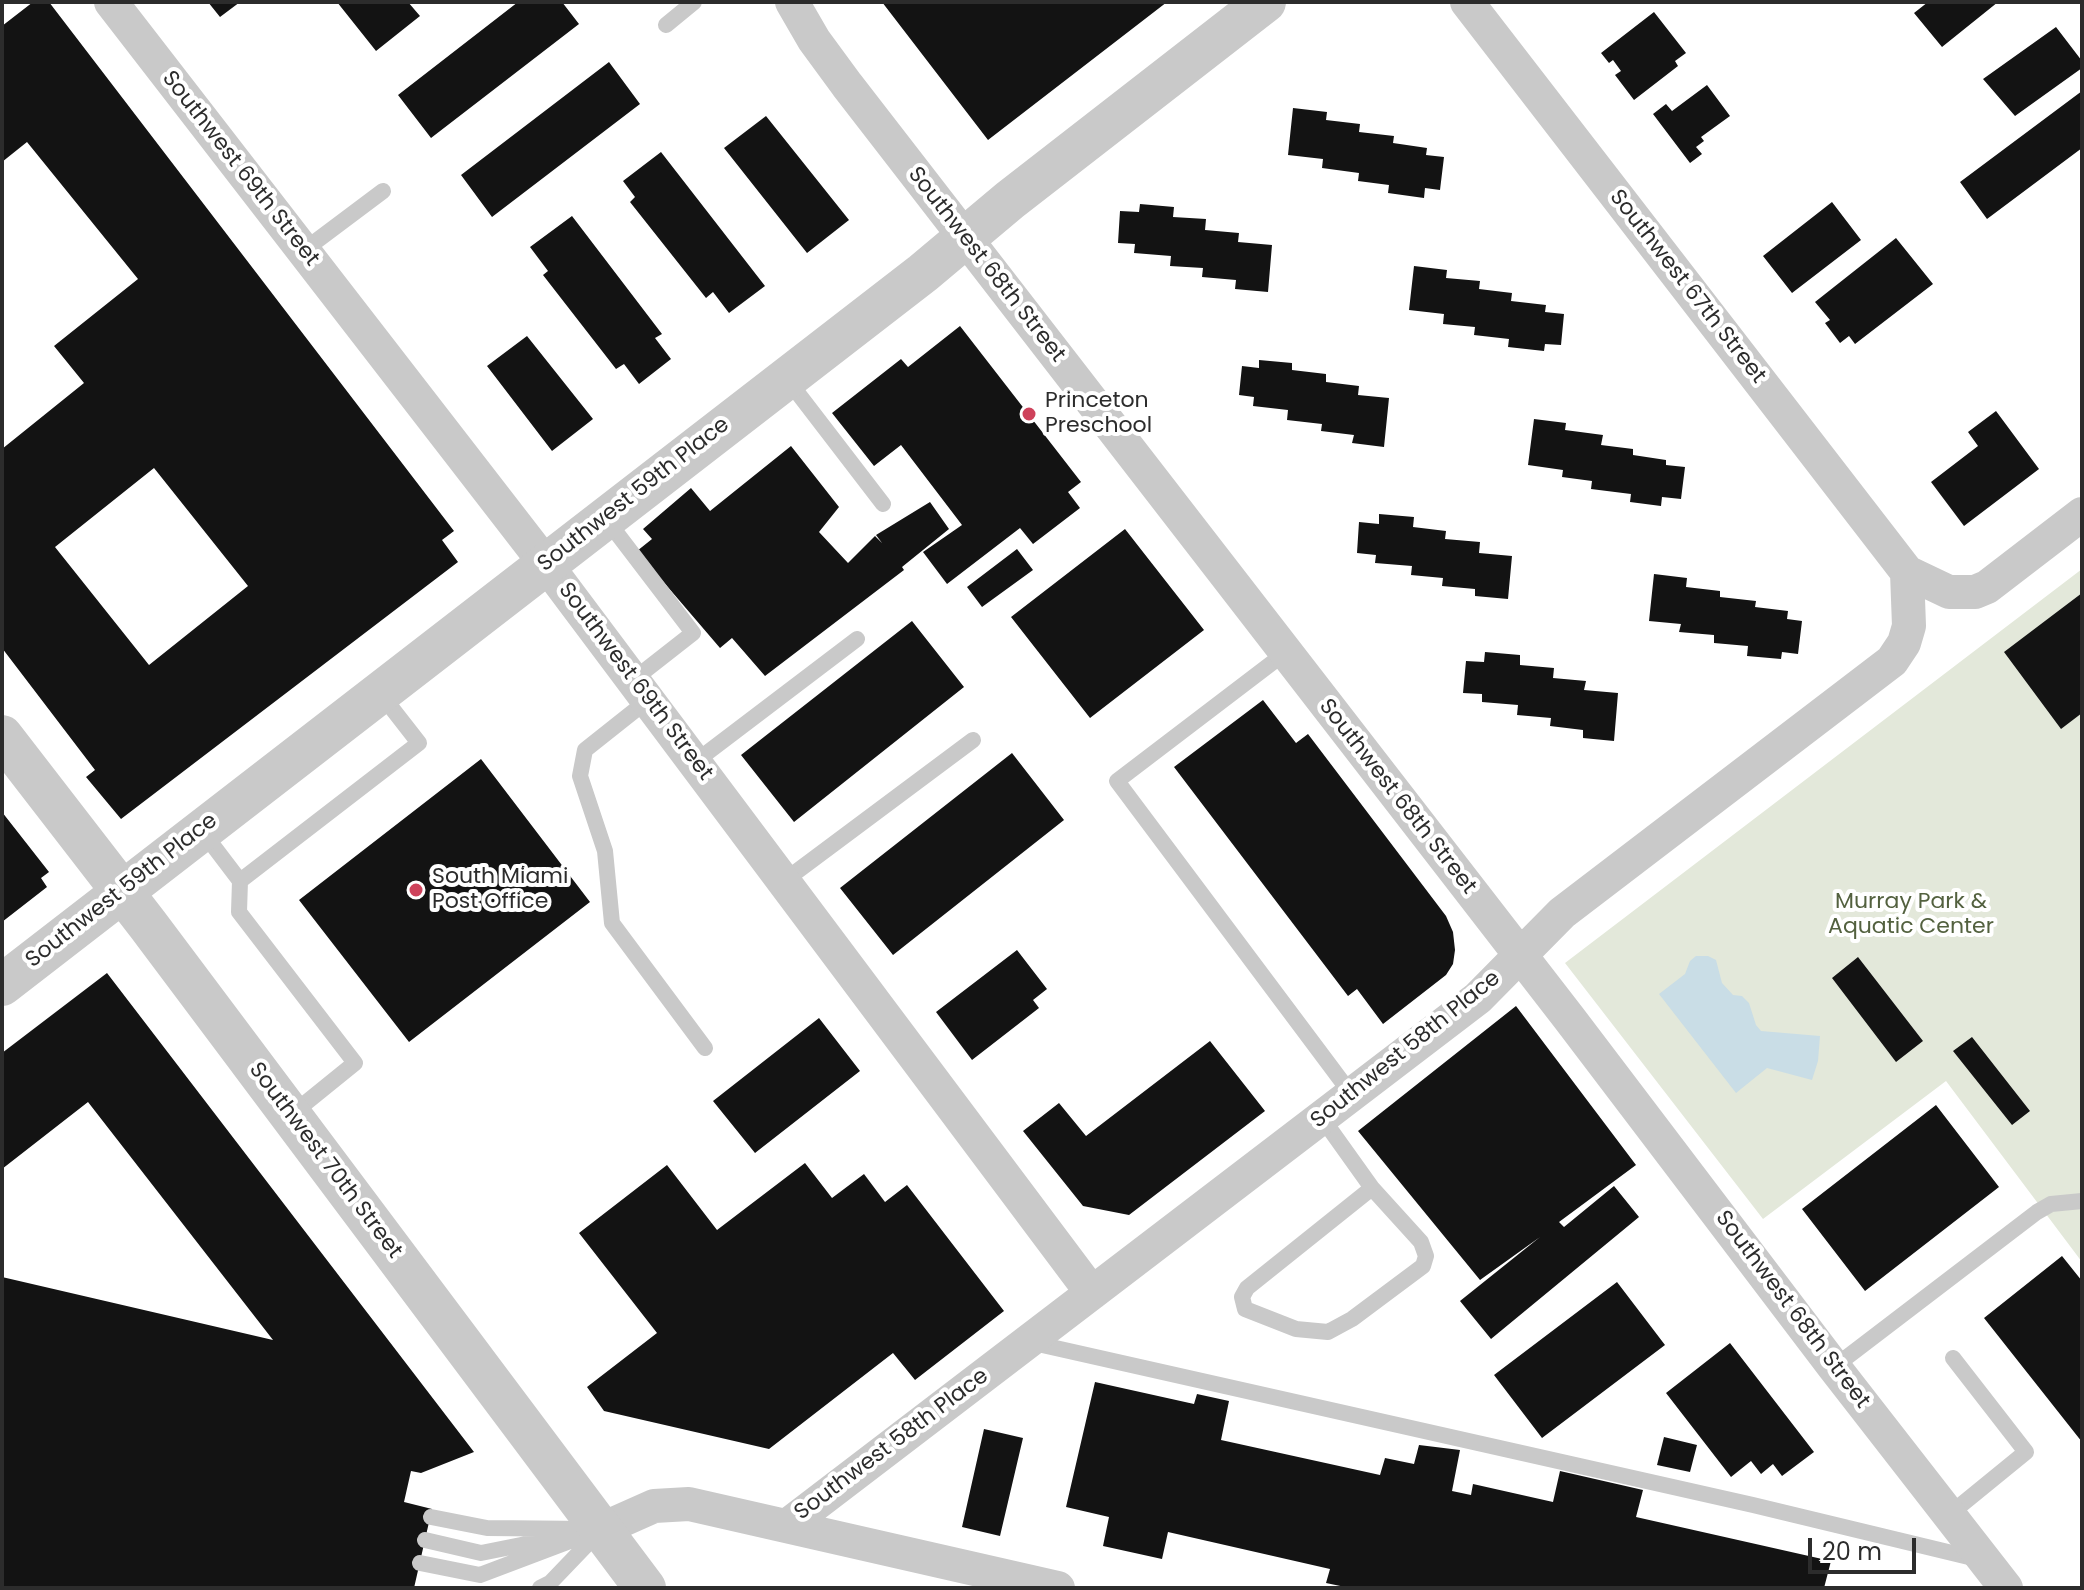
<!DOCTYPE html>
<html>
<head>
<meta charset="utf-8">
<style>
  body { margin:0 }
  #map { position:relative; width:2084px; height:1590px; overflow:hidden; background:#fff; font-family:Poppins,sans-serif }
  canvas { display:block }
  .frame { position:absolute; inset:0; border:4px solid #2c2c2c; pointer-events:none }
  .scale { position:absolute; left:1808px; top:1538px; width:108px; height:36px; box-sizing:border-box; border:4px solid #2c2c2c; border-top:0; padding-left:10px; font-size:24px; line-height:28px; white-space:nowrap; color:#2c2c2c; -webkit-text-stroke:6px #fff; paint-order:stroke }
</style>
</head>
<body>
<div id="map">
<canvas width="2084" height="1590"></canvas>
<div class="frame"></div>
<div class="scale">20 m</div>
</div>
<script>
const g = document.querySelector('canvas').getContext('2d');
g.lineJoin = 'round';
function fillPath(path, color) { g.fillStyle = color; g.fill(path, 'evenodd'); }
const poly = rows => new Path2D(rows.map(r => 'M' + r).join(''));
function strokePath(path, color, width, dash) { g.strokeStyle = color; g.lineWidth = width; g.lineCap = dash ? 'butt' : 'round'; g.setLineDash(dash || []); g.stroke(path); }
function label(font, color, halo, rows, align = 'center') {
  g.font = font + ' Poppins,sans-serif'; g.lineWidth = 8; g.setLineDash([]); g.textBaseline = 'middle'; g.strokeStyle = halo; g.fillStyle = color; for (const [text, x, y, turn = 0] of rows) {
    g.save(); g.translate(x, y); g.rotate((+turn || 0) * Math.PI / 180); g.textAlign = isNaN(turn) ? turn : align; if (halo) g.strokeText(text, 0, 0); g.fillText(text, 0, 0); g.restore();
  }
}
fillPath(poly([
  [2082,569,2082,1262,1946,1081,1763,1219,1565,963]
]), '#e3e8da');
fillPath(poly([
  [1696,956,1708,956,1716,960,1722,983,1733,995,1742,996,1749,1003,1756,1025,1761,1031,1820,1036,1818,1061,1812,1080,1767,1068,1736,1093,1659,994,1685,974,1690,961]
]), '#c9dde6');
fillPath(poly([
  [33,2,49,2,454,531,442,540,458,562,121,819,86,777,95,770,2,648,2,449,84,383,54,346,138,279,27,142,2,162,2,26],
  [154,468,248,586,149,665,55,547],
  [208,2,240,2,220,17],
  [337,2,408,2,420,16,376,51],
  [518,2,562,2,579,24,431,138,398,95],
  [882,2,1167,2,988,140],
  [1928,2,1998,2,1942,47,1914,13],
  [1654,12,1686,53,1675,61,1678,66,1634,100,1615,75,1621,71,1613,60,1609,63,1601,53],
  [2056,27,2082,61,2082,68,2015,116,1983,79],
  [609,62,640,104,492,217,461,175],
  [1707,85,1730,116,1701,137,1704,141,1696,147,1702,154,1690,163,1653,114,1666,104,1672,111],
  [2082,91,2082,148,1987,219,1960,182],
  [1293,108,1327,112,1326,120,1360,124,1359,132,1394,136,1393,143,1427,148,1426,155,1444,157,1440,190,1425,188,1424,198,1388,193,1389,185,1358,181,1359,173,1322,168,1323,159,1288,155],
  [766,116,849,220,807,253,724,148],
  [661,152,765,286,729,313,713,292,706,298,630,202,635,197,623,181],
  [1832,202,1861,240,1792,293,1763,256],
  [1140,204,1174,207,1173,217,1206,219,1205,230,1239,233,1238,242,1272,245,1268,292,1235,289,1236,280,1202,277,1203,268,1170,266,1171,256,1134,253,1135,244,1118,243,1120,211,1139,212],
  [572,216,662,334,655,338,671,359,639,384,624,364,616,369,543,275,548,271,530,247],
  [1896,238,1933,284,1855,344,1849,336,1840,343,1825,323,1830,320,1815,302],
  [1414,266,1447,270,1446,278,1480,281,1479,289,1512,293,1511,301,1546,305,1545,312,1564,314,1561,345,1545,344,1544,351,1508,347,1509,339,1474,335,1475,327,1443,324,1444,314,1409,310],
  [960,326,1081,482,1068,492,1080,508,1033,544,1020,528,947,584,923,552,962,525,901,445,874,466,832,413,901,359,908,367],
  [527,336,593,419,552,451,487,366],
  [1259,360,1292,363,1292,370,1326,374,1326,382,1359,386,1358,395,1389,398,1384,447,1352,443,1354,435,1321,431,1322,424,1287,420,1288,410,1253,406,1254,397,1239,395,1242,366,1259,368],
  [1996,411,2039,469,1964,526,1931,482,1978,446,1968,432],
  [1534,419,1566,423,1565,430,1603,435,1601,445,1633,449,1633,455,1666,460,1666,465,1685,467,1681,499,1662,497,1661,506,1630,502,1631,494,1591,489,1592,481,1562,477,1563,470,1528,465],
  [791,446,839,507,819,532,848,563,875,536,882,543,876,535,930,502,949,529,902,567,904,570,765,676,732,638,720,648,637,551,652,539,643,529,691,488,710,511],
  [1379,514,1414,517,1413,527,1446,531,1445,539,1480,542,1479,553,1512,556,1508,599,1475,596,1475,589,1442,586,1443,578,1411,575,1412,566,1375,563,1376,555,1357,553,1359,522,1379,524],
  [1125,529,1204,630,1090,718,1011,617],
  [1017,549,1033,570,982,607,967,587],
  [1654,574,1687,578,1686,587,1720,591,1720,597,1756,601,1755,607,1788,611,1787,619,1802,621,1798,654,1782,652,1781,659,1747,656,1748,646,1714,643,1714,635,1679,632,1681,624,1649,621],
  [2082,593,2082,713,2061,729,2004,652],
  [912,621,964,687,794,822,741,755],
  [1485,652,1520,655,1520,665,1554,668,1553,678,1586,681,1584,690,1618,693,1614,741,1583,738,1583,730,1550,726,1551,718,1517,715,1518,705,1482,702,1482,694,1463,693,1466,661,1484,662],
  [1263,700,1296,743,1308,734,1446,916,1453,932,1455,950,1453,964,1446,975,1383,1024,1357,989,1348,996,1174,767],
  [1012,753,1064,820,893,955,840,888],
  [481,759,590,902,409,1042,299,900],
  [2,812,49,872,41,878,47,887,2,922],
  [1017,950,1047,989,1033,1000,1039,1008,972,1060,936,1012],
  [1858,957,1923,1041,1896,1062,1832,978],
  [107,973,474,1452,421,1473,411,1471,404,1502,432,1509,414,1588,2,1588,2,1277,273,1340,88,1102,2,1169,2,1053],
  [1516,1006,1636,1165,1559,1222,1564,1227,1614,1186,1639,1217,1491,1339,1460,1301,1540,1237,1480,1280,1358,1131],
  [819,1018,860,1071,755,1153,713,1101],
  [1972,1037,2030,1111,2012,1125,1953,1051],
  [1210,1041,1265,1111,1129,1215,1083,1206,1023,1131,1059,1103,1086,1136],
  [1936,1105,1999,1187,1865,1291,1802,1209],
  [805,1163,832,1198,864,1174,885,1202,907,1185,1004,1311,915,1380,893,1353,769,1449,604,1411,587,1387,657,1333,579,1233,667,1165,717,1230],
  [2062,1256,2082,1281,2082,1442,1984,1318],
  [1617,1282,1665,1345,1542,1438,1494,1375],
  [1730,1343,1814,1452,1782,1476,1773,1464,1761,1474,1751,1461,1731,1477,1666,1393],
  [1095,1382,1194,1404,1197,1394,1229,1401,1221,1440,1380,1475,1385,1458,1414,1464,1419,1445,1460,1450,1452,1491,1471,1495,1473,1484,1553,1502,1560,1471,1643,1490,1636,1517,1831,1561,1824,1588,1350,1588,1326,1583,1330,1569,1168,1532,1162,1559,1103,1546,1109,1517,1066,1507],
  [984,1429,1023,1438,1000,1536,962,1527],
  [1664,1437,1697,1445,1690,1472,1657,1465]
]), '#131313');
strokePath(poly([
  [666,25,694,2],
  [303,251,383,191],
  [787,379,883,504],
  [606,519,693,633,633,680],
  [1285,653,1117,781,1352,1095],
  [648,700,585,750,580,776,605,851,612,923,705,1048],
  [695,762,857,639],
  [202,831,240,881],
  [784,881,973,740],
  [292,1114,355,1063,239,912,240,881,419,743,380,693],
  [1322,1118,1372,1188,1421,1242,1426,1256,1423,1266,1352,1319,1328,1332,1296,1329,1245,1309,1242,1297,1247,1288,1372,1188],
  [1029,1342,1753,1505,1977,1559],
  [1834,1367,2037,1212,2051,1204,2082,1201],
  [1950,1514,2026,1452,1953,1358],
  [431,1517,487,1528,591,1529],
  [425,1540,481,1553,556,1538],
  [420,1563,480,1575,599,1530],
  [540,1588,550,1583,597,1534]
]), '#c9c9c9', 16);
strokePath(poly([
  [111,2,545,563,1092,1293],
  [792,2,814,40,847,85,1569,1018,1834,1367,2006,1588],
  [1467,2,1907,572,1949,592,1975,592,1987,587,2082,514],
  [788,1525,1478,998,1562,913,1892,661,1904,643,1909,626,1907,572],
  [600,1530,654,1506,689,1504,1058,1588]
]), '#c9c9c9', 34);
strokePath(poly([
  [2,736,148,925,645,1588],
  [2,985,923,273,1010,200,1265,2]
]), '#c9c9c9', 42);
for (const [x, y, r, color] of [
  [1029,414,8,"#ce425b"],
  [416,890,8,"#ce425b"]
]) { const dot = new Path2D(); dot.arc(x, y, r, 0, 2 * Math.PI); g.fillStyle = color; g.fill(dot); strokePath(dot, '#fff', 3); }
label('22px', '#2c2c2c', '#fff', [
  ["Southwest 69th Street",240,169,52],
  ["Southwest 68th Street",986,265,52],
  ["Southwest 67th Street",1687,287,52],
  ["Southwest 59th Place",634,495,-38],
  ["Southwest 69th Street",635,682,53],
  ["Southwest 68th Street",1397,797,52],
  ["Southwest 59th Place",122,891,-38],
  ["Southwest 58th Place",1406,1050,-39],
  ["Southwest 70th Street",325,1161,53],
  ["Southwest 68th Street",1792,1310,53],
  ["Southwest 58th Place",892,1445,-37]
]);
label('22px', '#2c2c2c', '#fff', [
  ["Princeton",1045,401],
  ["Preschool",1045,426],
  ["South Miami",432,877],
  ["Post Office",432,902]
], 'left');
label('22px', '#53613f', '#fff', [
  ["Murray Park &",1911,902],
  ["Aquatic Center",1911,927]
]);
</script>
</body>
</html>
